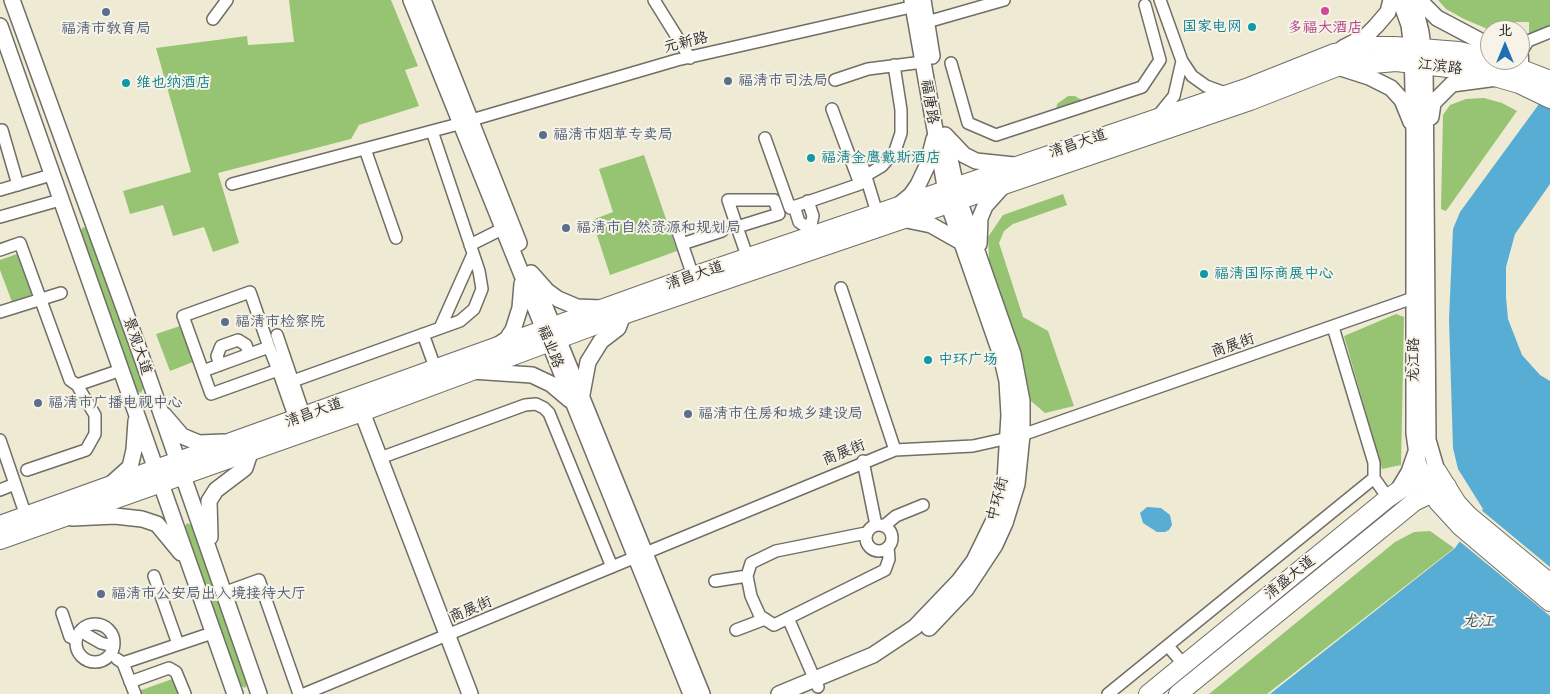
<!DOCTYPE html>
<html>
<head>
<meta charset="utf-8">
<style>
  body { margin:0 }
  #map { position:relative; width:1550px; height:694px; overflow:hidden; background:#efead3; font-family:Pangolin,"LXGW WenKai TC",sans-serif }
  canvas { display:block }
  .north { position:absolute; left:1480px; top:20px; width:50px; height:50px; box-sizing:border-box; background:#f7f3e8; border:1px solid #a5a39c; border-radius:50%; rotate:0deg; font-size:14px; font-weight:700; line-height:20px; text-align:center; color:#2b2b2b }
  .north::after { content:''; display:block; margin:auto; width:18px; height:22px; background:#1f6fb2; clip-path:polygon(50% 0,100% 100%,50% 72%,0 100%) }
</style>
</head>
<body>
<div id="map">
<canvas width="1550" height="694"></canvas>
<div class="north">北</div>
</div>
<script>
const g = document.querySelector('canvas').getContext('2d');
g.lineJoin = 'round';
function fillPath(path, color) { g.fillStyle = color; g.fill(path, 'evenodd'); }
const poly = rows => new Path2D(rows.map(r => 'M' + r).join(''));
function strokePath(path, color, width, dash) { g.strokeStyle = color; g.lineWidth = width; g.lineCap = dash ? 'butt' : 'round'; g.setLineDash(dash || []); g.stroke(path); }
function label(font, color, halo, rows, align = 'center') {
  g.font = font + ' Pangolin,"LXGW WenKai TC",sans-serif'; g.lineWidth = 4; g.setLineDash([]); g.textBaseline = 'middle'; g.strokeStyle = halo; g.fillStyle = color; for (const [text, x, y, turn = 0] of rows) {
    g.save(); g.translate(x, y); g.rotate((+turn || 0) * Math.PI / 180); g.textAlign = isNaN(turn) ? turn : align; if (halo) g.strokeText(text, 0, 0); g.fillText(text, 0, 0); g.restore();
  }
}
fillPath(poly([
  [289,0,391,0,418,66,405,70,419,106,359,125,351,139,218,173,239,243,213,252,204,227,173,236,163,205,130,214,123,191,191,172,156,48,247,36,248,45,294,42],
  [1438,0,1550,0,1550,26,1538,33,1529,33,1529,22,1515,22,1515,30,1490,30,1464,19,1446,9],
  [1068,96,1075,96,1085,102,1056,112,1057,104],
  [1484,98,1502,103,1517,111,1446,211,1441,209,1443,115,1450,105,1466,99],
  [644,155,677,251,610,275,592,220,613,212,599,169],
  [1063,194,1067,205,1013,224,1004,231,999,243,1023,317,1048,331,1074,406,1045,413,1031,401,1023,360,989,260,988,237,1003,215],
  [83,227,89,230,144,387,141,393,134,390,79,233],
  [17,254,32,295,12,302,0,270,0,260],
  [1396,314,1404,317,1401,465,1382,469,1344,336],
  [180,326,193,362,170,371,156,334],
  [187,523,193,526,249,682,245,688,239,685,184,528],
  [1430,531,1454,548,1267,694,1209,694,1395,542,1414,532],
  [175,678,181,694,137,694,136,692]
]), '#96c472');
fillPath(poly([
  [1550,89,1550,184,1515,234,1506,267,1506,297,1508,319,1522,355,1540,375,1550,381,1550,694,1270,694,1455,548,1483,509,1458,469,1453,448,1449,319,1453,229,1460,212],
  [1147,507,1161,508,1170,515,1172,525,1169,530,1165,532,1157,532,1143,523,1140,513]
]), '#57add3');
fillPath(poly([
  [1480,509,1550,567,1550,616,1458,540]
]), '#efead3');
const street = poly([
  [654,0,690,58],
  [1160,0,1182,61,1192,76,1206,86,1228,94],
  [213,19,227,0],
  [927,22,1004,0],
  [951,63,968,123,996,135,1142,87,1160,60,1145,5],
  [1523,69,1522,51,1528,41,1550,32],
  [835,80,868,69,923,62],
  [1157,117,1174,96,1182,61],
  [2,130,18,185],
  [765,138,790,208,860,184,832,109],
  [365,149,396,238],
  [863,167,877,213],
  [865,176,882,166,895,151,901,133,901,110,894,65],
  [232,184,451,126,677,60,920,5],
  [0,190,51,175],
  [808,201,813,216,810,229,812,236],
  [794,206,799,222,810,229],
  [0,217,60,200],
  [737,227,779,214,774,200,728,200,737,227,745,250],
  [677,229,693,276],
  [682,244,722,231],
  [470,245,502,229],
  [0,250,20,243,70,380,77,385,95,415,95,434,86,450,27,470],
  [841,288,895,450],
  [0,312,61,293],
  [440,328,473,254],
  [423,334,436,370],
  [277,335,305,417],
  [220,365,217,356,221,346,238,340,246,345,249,354],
  [278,370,211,394,183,316,250,292,269,347,278,370,293,413],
  [203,371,269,347],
  [293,381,460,321,474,309,482,289,479,271,432,131],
  [77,385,121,370],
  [0,440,26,516],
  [380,458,525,405,536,404,544,408,549,413,612,567],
  [863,461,876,525],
  [1374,478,1388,498],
  [0,490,15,484],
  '866 538a13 13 0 1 1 26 0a13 13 0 1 1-26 0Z',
  [884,526,896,516,923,505],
  [866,533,776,551,751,563,747,576,751,596,760,616,774,625,885,570,889,559,888,547],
  [154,576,178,644],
  [715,581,747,576],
  [223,593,259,580,299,694],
  [62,613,70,637,76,639],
  [788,618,818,687],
  '76 643a19 19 0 1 1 38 0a19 19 0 1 1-38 0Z',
  [736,630,765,619],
  [80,631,101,643,113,646],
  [1168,646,1184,665],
  [117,659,123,663,135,694],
  [123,663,215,632],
  [130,682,169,668,176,672,185,694],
  [304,694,895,450,973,446,1022,435,1413,298],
  [1108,694,1374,478,1374,463,1333,327]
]);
const secondary = poly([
  [12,0,137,344,259,694],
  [411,0,691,694],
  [423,0,519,243],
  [923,0,932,56],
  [1400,0,1409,25,1412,48,1414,132,1414,433,1418,462,1424,477],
  [1413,0,1421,32,1425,64,1428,440,1437,471],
  [1419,0,1437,18,1490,46],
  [0,26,235,694],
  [1343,48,1366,36,1376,26,1388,12,1391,0],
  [1341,68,1369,77,1391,88,1402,100,1411,122],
  [1431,117,1433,103,1452,84,1497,78],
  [945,135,964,155,976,161,1014,165],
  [899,205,911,195,918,185,927,166,934,139],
  [902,219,931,225,961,242],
  [979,244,980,218,985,206,1003,186],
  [531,273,547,291,558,299,577,307,601,308],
  [539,292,702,694],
  [498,345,507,339,513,330,520,308,522,284],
  [472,371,532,375,551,384,570,400],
  [582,394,588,362,601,341,618,328,623,315],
  [362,412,470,694],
  [164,415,182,436,199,443,223,442],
  [111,484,130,467,134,450,136,421],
  [1397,492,1409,472,1416,452],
  [72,518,115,516,142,519,157,524,181,553],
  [210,537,209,501,216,490,245,468,251,450],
  [929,628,966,589,995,545,1005,523,1017,484,1022,435,1022,401,1013,354,959,200,948,150],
  [779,694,873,655,915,627,959,581,974,561,995,518,1005,481,1009,415,1007,381,1001,355,948,203,912,0]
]);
const primary = poly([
  [1498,60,1550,80],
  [1427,483,1438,502,1460,526,1550,602],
  [0,525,693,276,1246,88,1334,53,1370,46,1395,46,1459,51,1490,58],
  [0,540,362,412,623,315,1250,101,1337,67,1396,62,1474,71,1519,84,1550,99],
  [1148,694,1388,498,1404,487,1437,471,1457,503,1469,516,1550,583],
  [1178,694,1397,516,1414,502,1447,486]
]);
strokePath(street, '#706e66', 14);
strokePath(secondary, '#706e66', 18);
strokePath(primary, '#706e66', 20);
strokePath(street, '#fff', 11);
strokePath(secondary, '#fff', 15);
strokePath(primary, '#fff', 18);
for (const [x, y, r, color] of [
  [1325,11,5,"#d1479c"],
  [106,12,5,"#5c6f8a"],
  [1252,27,5,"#0f9aa8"],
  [728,81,5,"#5c6f8a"],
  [126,83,5,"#0f9aa8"],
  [543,135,5,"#5c6f8a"],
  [811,158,5,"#0f9aa8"],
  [566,228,5,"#5c6f8a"],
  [1204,274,5,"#0f9aa8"],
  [225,322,5,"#5c6f8a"],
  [928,360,5,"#0f9aa8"],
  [38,403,5,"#5c6f8a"],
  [688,414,5,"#5c6f8a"],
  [101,594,5,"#5c6f8a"]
]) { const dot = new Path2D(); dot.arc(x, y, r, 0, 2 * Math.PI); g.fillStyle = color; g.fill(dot); strokePath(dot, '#f7f3e8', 2); }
label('15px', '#0d838f', '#f7f3e8', [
  ["国家电网",1242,27,"right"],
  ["维也纳酒店",136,83],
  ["福清金鹰戴斯酒店",821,158],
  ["福清国际商展中心",1214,274],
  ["中环广场",938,360]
], 'left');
label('15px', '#b23c85', '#f7f3e8', [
  ["多福大酒店",1325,28]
]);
label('15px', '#4e5e75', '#f7f3e8', [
  ["福清市教育局",106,29,"center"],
  ["福清市司法局",738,81],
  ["福清市烟草专卖局",553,135],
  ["福清市自然资源和规划局",576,228],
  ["福清市检察院",235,322],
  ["福清市广播电视中心",48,403],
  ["福清市住房和城乡建设局",698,414],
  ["福清市公安局出入境接待大厅",111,594]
], 'left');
label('15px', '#2b2b2b', '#f7f3e8', [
  ["元新路",686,43,-14],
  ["江滨路",1440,67,7],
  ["福唐路",929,102,81],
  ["清昌大道",1078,144,-19],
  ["清昌大道",695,276,-19],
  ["景观大道",137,346,71],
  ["商展街",1233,346,-19],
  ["福业路",550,347,68],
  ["龙江路",1414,360,-90],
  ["清昌大道",314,413,-20],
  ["商展街",844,453,-22],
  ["中环街",998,499,-75],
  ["清盛大道",1290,578,-39],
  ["商展街",471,610,-23]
]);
label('italic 16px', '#3a5866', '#f7f3e8', [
  ["龙江",1478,622]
]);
</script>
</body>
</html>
